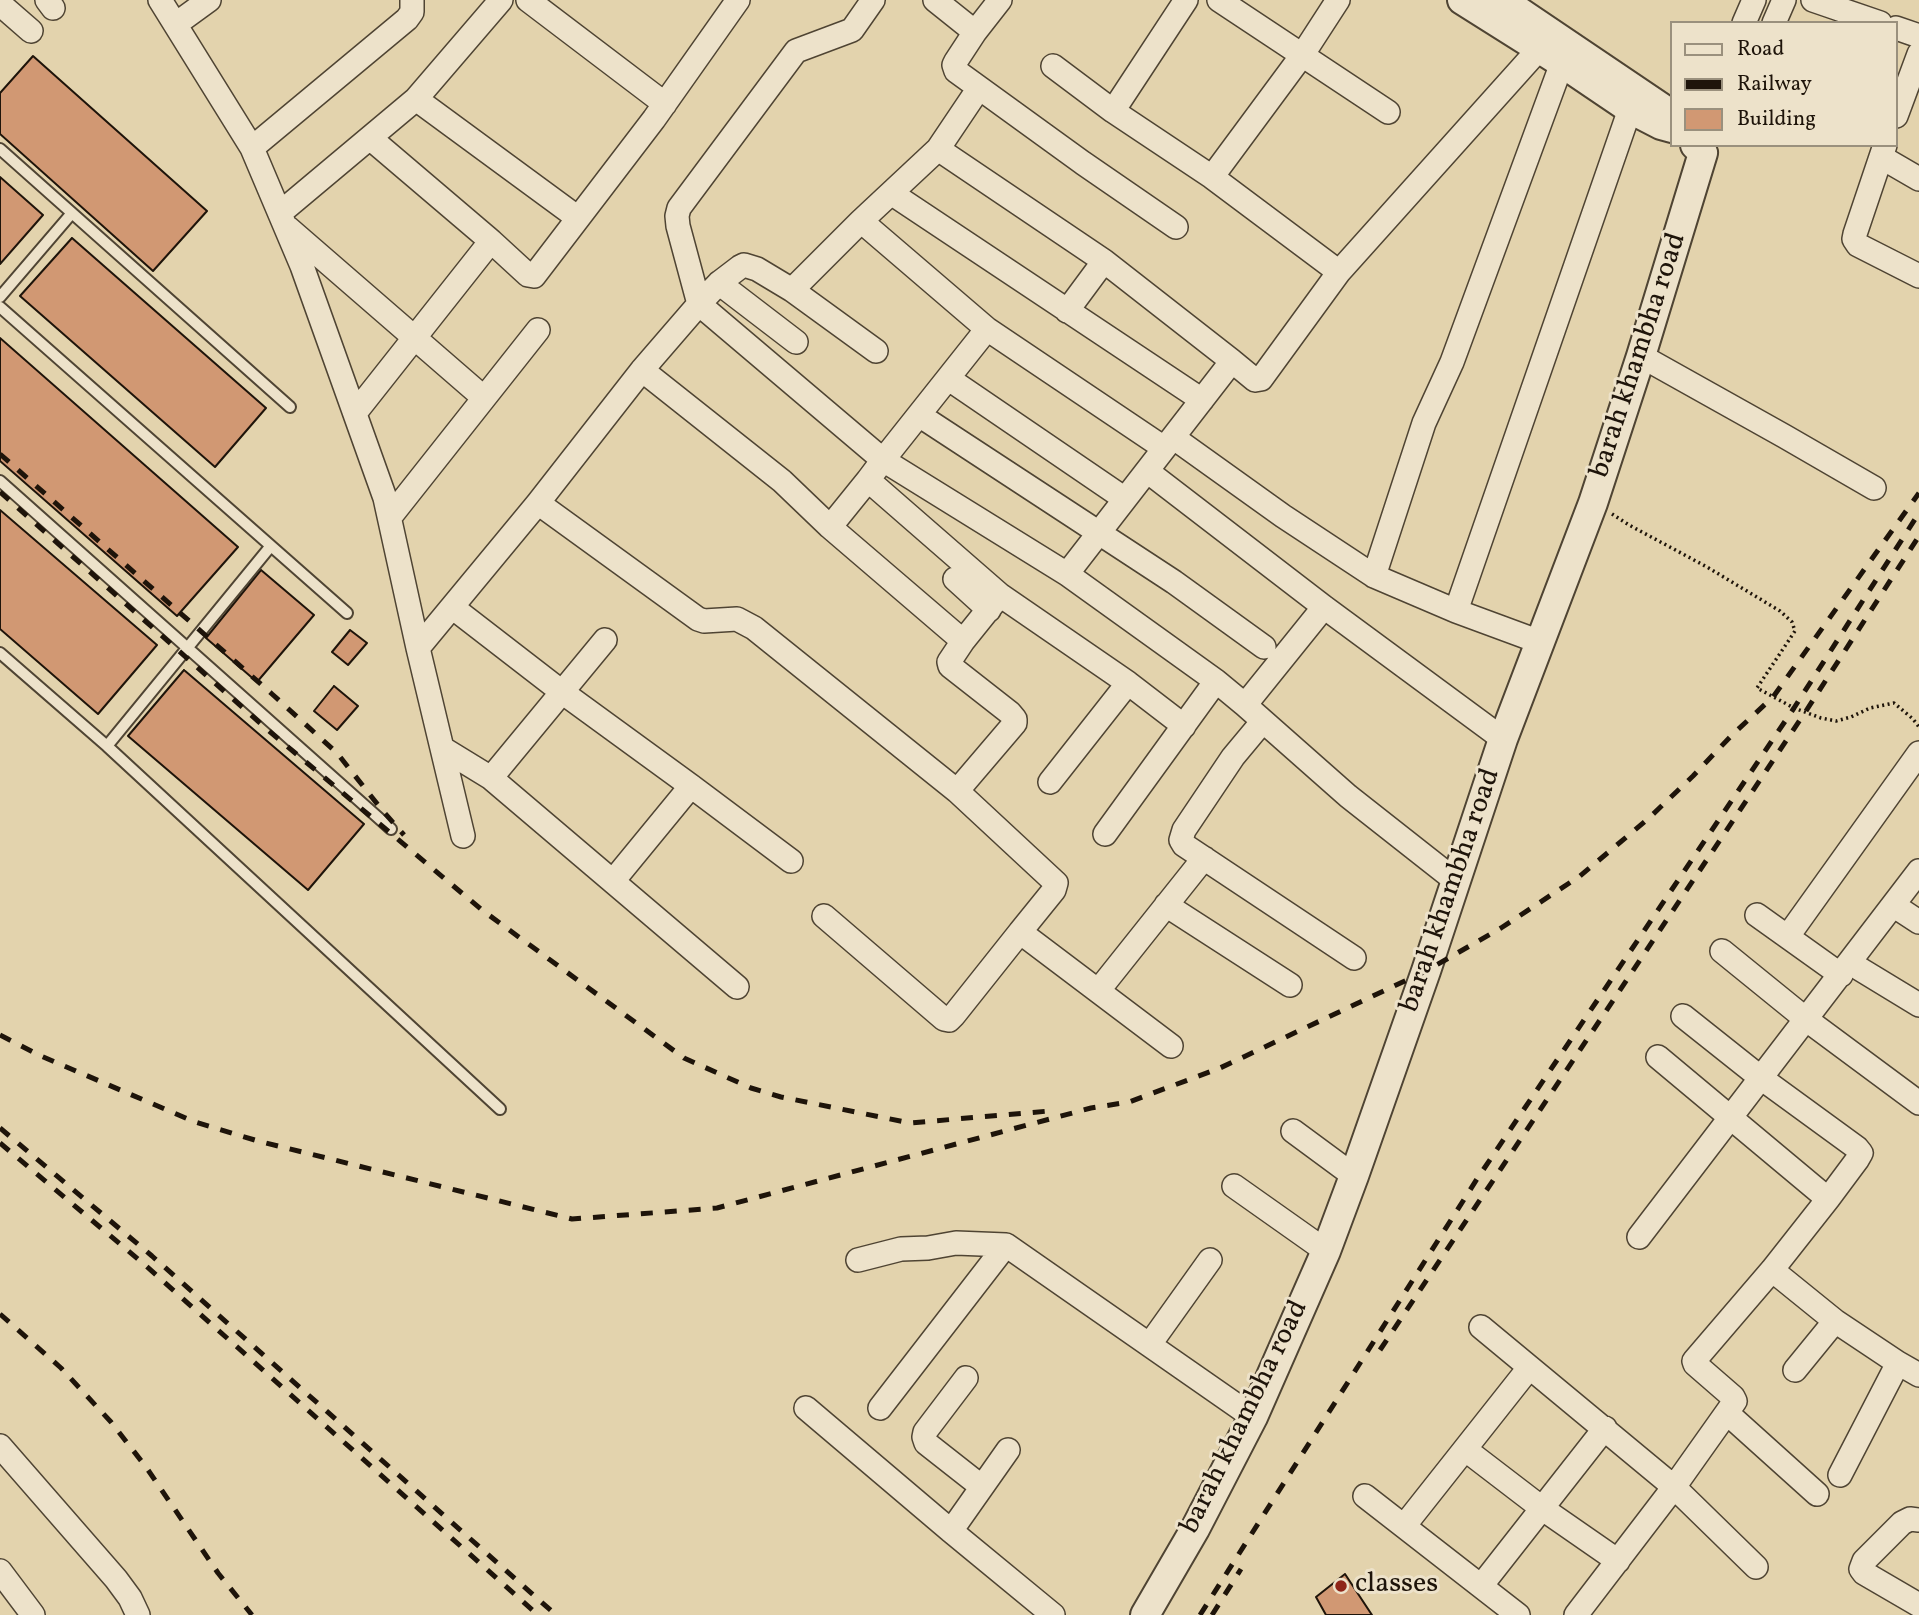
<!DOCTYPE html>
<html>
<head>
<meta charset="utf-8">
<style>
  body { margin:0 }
  #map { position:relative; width:1919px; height:1615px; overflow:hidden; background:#e3d3ad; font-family:Vollkorn,serif }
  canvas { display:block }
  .legend { position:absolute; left:1670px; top:21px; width:228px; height:126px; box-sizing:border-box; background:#ede2ca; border:2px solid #9a907d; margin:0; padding:9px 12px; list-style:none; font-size:21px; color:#1e140a }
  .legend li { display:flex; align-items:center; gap:14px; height:35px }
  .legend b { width:35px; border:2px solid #9a907d }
</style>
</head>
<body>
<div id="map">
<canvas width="1919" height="1615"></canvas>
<ul class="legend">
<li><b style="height:9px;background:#ede2ca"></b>Road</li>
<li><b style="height:9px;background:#1e140a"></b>Railway</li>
<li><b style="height:19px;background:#d19873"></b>Building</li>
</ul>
</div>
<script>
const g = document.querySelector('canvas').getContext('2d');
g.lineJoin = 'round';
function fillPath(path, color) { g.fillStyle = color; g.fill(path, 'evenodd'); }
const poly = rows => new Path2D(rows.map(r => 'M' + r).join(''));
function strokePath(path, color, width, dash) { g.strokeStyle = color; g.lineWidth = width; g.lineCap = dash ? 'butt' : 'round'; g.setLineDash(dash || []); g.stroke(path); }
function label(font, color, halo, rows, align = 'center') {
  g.font = font + ' Vollkorn,serif'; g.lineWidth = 6; g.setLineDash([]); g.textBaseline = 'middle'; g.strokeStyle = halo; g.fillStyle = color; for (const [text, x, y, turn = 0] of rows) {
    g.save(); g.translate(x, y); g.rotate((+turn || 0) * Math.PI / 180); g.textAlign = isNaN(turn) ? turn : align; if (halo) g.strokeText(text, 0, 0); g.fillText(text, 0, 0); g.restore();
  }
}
const building = poly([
  [33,56,207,211,153,271,0,134,0,93,33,56],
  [0,177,43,215,0,264,0,177],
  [72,238,266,408,215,467,20,296,72,238],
  [0,338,238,547,177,616,0,461,0,338],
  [0,510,157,645,98,714,0,629,0,510],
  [261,570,314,615,257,682,206,638,261,570],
  [350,630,367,643,348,665,332,652,350,630],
  [184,670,364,824,308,890,128,736,184,670],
  [334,686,358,706,337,730,314,711,334,686],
  [1345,1574,1372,1615,1326,1615,1316,1597,1345,1574]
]);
fillPath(building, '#d19873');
strokePath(building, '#1e140a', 2);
const service = poly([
  [0,149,290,407],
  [0,297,72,213],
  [0,307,347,613],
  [0,481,391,829],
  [0,653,107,746,500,1109],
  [107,746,270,547]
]);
const minor = poly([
  [47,0,53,8],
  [160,0,252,148,302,266,385,498,418,648,463,836],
  [528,0,665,104],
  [935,0,975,32],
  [1000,0,975,32,956,61,954,65,956,71,1083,163,1176,227],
  [1219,0,1388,112],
  [1813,0,1880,23],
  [0,4,31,31],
  [1744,23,1754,0],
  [1774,23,1784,0],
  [176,24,209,0],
  [1896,28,1919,36],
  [1053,66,1113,111,1212,177,1339,272],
  [416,99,578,218],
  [1113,111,1186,0],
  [1896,116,1919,54],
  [370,138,491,241,528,275,534,276,654,119,738,0],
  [1885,145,1855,234,1854,239,1858,245,1919,276],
  [252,148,407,19,412,12,412,0],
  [938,149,1104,261],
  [1881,157,1919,179],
  [1212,177,1303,54,1338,0],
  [891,193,1202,400],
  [280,213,416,99,501,0],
  [861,221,987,329,1164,448],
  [288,228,484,398],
  [719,283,796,342],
  [699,304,678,226,677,216,679,208,796,51,852,30,873,0],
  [699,304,719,283,740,267,744,265,757,269,792,290],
  [876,351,792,290,861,221,938,149,979,88],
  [1641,356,1784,436,1874,488],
  [1232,361,1255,380,1261,379,1339,272,1539,49],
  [642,370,782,481,830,527,963,641],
  [949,379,1125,499],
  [355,413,491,241],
  [919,415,1174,582,1264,647],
  [1174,438,1283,516,1374,576,1456,611,1540,642],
  [1147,471,1324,607,1503,739],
  [868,480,883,460,1067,574,1216,681,1245,705],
  [538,503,698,619,704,621,737,619,754,628,957,791,1056,883,1054,890,1020,932],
  [390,517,538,330],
  [830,527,868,480,1000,595],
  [1067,574,1232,361,1104,261,1067,311],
  [1374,576,1424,423,1452,362,1562,63],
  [955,579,989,610],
  [452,607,562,692,691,786,791,861],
  [1324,607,1245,705,1348,796,1456,881],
  [1456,611,1630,109],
  [418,648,538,503,642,370,699,304,883,460,987,329],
  [1263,721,1233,757,1184,830,1181,840,1184,845,1354,958],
  [442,748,491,778,737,987],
  [491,778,605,640],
  [1050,782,1128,683],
  [957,791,1015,723,1015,719,1010,713,950,666,949,662,963,641,1000,595,1128,683,1184,726],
  [1105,834,1216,681],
  [613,881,691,786],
  [1166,905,1290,985],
  [1893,905,1919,922],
  [1757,915,1841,975],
  [824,916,944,1019,949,1020,954,1015,1020,932,1171,1046],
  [1788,936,1919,753],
  [1722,951,1807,1020,1919,1103],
  [1850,963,1919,1005],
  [1098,991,1204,858],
  [1683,1016,1761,1078,1857,1148,1861,1153,1857,1160,1828,1199,1772,1270,1694,1361,1695,1364,1733,1397,1735,1401,1674,1487,1756,1567],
  [1658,1057,1828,1199],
  [1293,1131,1354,1176],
  [1234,1186,1326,1251],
  [1639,1237,1919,871],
  [858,1260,901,1249,928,1248,956,1243,1006,1245,1253,1417],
  [1772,1270,1835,1321,1898,1363,1919,1375],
  [1481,1327,1674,1487,1576,1615],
  [1150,1344,1210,1260],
  [1795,1370,1835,1321],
  [966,1378,925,1432,924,1437,926,1443,982,1487],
  [806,1408,951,1531,1053,1615],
  [880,1408,1006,1245],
  [1727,1413,1817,1494],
  [0,1446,116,1579,130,1598,138,1615],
  [1466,1450,1543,1509,1618,1561],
  [1840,1475,1898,1363],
  [1365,1496,1518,1615],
  [1919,1520,1910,1519,1902,1523,1864,1561,1861,1569,1864,1573,1919,1605],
  [1404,1526,1529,1368],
  [951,1531,1008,1450],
  [0,1571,33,1615],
  [1481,1586,1605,1428]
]);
const tertiary = poly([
  [1462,0,1562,63,1630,109,1661,125,1672,128],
  [1502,0,1671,114],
  [1145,1615,1195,1529,1253,1417,1326,1251,1354,1176,1426,971,1503,739,1593,503,1641,356,1703,153,1695,145]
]);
strokePath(service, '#4f4433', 14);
strokePath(minor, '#4f4433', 26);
strokePath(tertiary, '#4f4433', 32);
strokePath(poly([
  [1612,514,1629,525,1707,567,1780,611,1792,622,1795,631,1757,688,1794,708,1821,718,1836,721,1851,717,1870,708,1894,703,1913,719,1919,727]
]), '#1e140a', 3.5, [2, 3.5]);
strokePath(service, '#ede2ca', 10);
strokePath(minor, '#ede2ca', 23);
strokePath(tertiary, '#ede2ca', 28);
strokePath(poly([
  [0,454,272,694,337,753,382,810,404,835],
  [0,492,269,731,482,910,684,1058,751,1088,781,1097,910,1123,1049,1111],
  [0,1035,41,1056,195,1122,258,1141,572,1219,717,1208,1091,1108,1129,1102,1220,1068,1426,971,1501,928,1580,876,1649,818,1693,776,1731,736,1773,697,1919,493],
  [0,1128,152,1256,556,1615],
  [0,1143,145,1265,538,1615],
  [0,1314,61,1368,111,1422,146,1467,218,1573,252,1615],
  [1380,1350,1806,711,1919,536],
  [1200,1615,1477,1179,1794,708,1919,513],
  [1212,1615,1241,1569]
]), '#1e140a', 5, [12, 12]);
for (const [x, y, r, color] of [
  [1341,1586,7,"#8f2418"]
]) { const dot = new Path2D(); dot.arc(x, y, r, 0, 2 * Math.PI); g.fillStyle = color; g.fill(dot); strokePath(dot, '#ede2ca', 2.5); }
label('28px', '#1e140a', '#ede2ca', [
  ["barah khambha road",1640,356,-72],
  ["barah khambha road",1452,891,-71],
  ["barah khambha road",1246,1418,-64]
]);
label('28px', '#1e140a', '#ede2ca', [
  ["classes",1355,1586]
], 'left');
</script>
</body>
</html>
